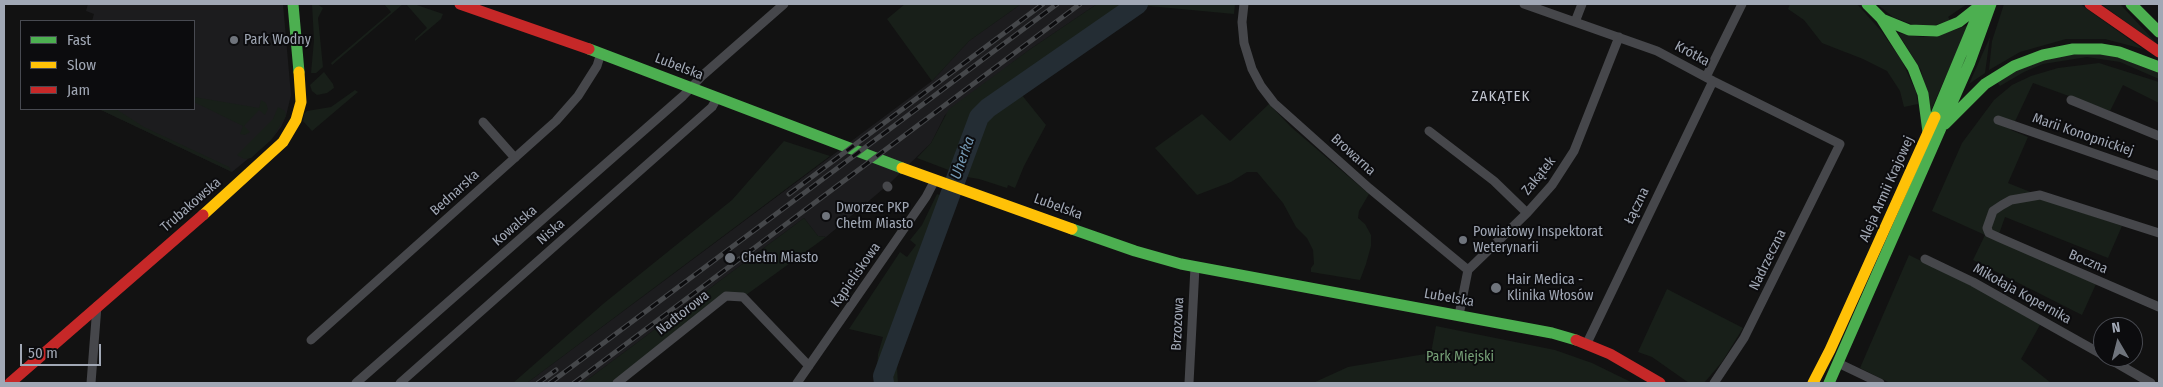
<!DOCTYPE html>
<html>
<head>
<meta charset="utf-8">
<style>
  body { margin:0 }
  #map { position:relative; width:2163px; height:387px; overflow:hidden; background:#121212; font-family:"Fira Sans Condensed",sans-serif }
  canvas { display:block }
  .frame { position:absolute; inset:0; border:5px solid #a1a8b5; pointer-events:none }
  .legend { position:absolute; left:20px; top:20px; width:175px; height:90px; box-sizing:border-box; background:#0c0c0e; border:1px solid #484a51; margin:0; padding:6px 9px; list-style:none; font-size:15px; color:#a1a8b5 }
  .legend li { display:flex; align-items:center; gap:10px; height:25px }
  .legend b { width:25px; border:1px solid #484a51 }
  .north { position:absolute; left:2093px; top:317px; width:50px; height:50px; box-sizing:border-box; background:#0c0c0e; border:1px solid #484a51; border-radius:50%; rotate:352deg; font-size:14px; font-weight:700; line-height:20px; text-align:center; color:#a1a8b5 }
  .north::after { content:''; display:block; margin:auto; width:18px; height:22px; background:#6f747c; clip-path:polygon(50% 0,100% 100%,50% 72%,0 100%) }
  .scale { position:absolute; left:20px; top:344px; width:81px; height:22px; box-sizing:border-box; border:2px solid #a1a8b5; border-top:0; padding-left:6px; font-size:15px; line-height:18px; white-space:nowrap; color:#a1a8b5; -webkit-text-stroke:4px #0c0c0e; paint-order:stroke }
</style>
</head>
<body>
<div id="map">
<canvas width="2163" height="387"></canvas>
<div class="frame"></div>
<ul class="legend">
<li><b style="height:6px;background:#4caf50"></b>Fast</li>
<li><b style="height:6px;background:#ffc107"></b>Slow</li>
<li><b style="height:6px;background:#c62828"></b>Jam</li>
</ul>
<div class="north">N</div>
<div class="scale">50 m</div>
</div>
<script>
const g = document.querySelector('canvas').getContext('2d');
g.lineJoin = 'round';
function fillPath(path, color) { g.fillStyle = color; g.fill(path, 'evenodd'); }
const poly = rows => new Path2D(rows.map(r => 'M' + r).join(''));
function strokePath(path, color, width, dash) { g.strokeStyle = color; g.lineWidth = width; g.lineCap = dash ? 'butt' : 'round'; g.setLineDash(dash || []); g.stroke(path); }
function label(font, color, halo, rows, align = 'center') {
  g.font = font + ' "Fira Sans Condensed",sans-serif'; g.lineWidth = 4; g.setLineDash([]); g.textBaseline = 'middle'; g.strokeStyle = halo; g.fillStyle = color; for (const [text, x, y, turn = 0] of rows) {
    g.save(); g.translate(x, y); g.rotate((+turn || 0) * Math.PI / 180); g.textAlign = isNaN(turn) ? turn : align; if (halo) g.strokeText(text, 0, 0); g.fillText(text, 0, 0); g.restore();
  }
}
fillPath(poly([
  [88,4,283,4,291,95,286,116,281,127,271,140,232,172,99,109,194,109,194,21,92,21,94,14,86,11],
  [1021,4,1097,4,1029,50,945,115,931,143,889,184,826,237,818,236,804,218,583,383,527,383,932,81,969,41]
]), '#1c1c1e');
fillPath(poly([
  [312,4,317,4,323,8,318,18,323,67,316,73,311,73,314,40],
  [384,4,403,4,332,65,331,63,391,12],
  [406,4,414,4,443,14,441,19,415,41,415,39,427,28],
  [905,4,1021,4,969,41,932,81,887,19],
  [1097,4,1235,4,1234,14,1149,6,1021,94,1046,125,1024,166,1015,188,1008,185,1007,188,979,179,967,177,917,158,931,143,949,109,1029,50],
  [1790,4,1857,4,1882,32,1902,61,1916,92,1918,104,1904,107,1900,91,1887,71,1863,59,1822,43,1804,20,1788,9],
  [1877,4,1967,4,1948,17,1950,20,1933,26,1914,25,1893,17],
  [2004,4,2080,4,2143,49,2105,39,2066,39,2020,52,1989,70,1992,41],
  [2101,4,2120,4,2159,46],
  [1969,25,1942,85,1931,110,1921,70,1898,33,1921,37,1933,37],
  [1990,37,1985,73,1969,84],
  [2106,53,2159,73,2159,79,2120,62,2087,57,2043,64,2024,72,2000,86,1997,82,2019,69,2061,55],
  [2099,63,2159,82,2159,103,2123,85,2110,111,2033,83,2011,130,2028,137,2008,183,2033,193,2010,197,1990,208,1984,225,1985,235,2096,284,2082,315,1973,260,1985,235,1932,211,1962,143,1994,100,2012,85,2031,76,2058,68],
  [324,72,333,84,334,88,327,93,317,95,312,91,310,85],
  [355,90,358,92,312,131,303,121,304,114,307,111,331,107],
  [194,97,259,108,261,100,266,103,268,109,265,115,259,110,244,126,250,132,245,135,240,134,243,126,194,102],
  [1269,104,1291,127,1369,194,1359,211,1358,218,1365,224,1371,235,1371,246,1366,264,1360,280,1311,272,1311,268,1314,264,1313,250,1307,238,1296,227,1283,203,1257,172,1247,172,1231,182,1197,195,1155,148,1202,114,1230,141],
  [278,107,285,111,286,116,271,140,251,158,244,159,237,155,273,119],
  [99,109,116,109,144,127,229,167,232,172],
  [784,141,830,156,527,383,513,383,603,304,732,200],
  [937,194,952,200,901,343,904,345,897,368,898,383,876,383,878,354,883,337,849,329,900,252,907,257,916,245,910,240,922,225],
  [2039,198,2122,226,2108,258,2005,217,1999,234,1992,230,1991,225,1995,213,2012,203],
  [804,218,818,236,826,237,746,295,726,296,614,383,583,383],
  [1909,255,1966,283,2041,323,2021,359,2051,383,1890,383,1860,368],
  [1667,289,1743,328,1722,362,1704,383,1689,383,1652,357,1638,352],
  [1436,326,1555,350,1592,363,1633,383,1313,383,1348,367,1431,353]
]), '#181f19');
strokePath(poly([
  [884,383,883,376,979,117,988,108,1138,4]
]), '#242d34', 20);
strokePath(poly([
  [1244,4,1242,22,1244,43,1252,69,1261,86,1274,103,1369,188,1468,270],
  [1524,4,1657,51,1713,81,1840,144,1744,338,1714,383],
  [1575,22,1582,4],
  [1706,77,1742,4],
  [2071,100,2159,136],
  [1998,120,2159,176],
  [483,122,515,158],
  [1429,131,1494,181,1527,213],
  [887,186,888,187],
  [2159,233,2040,195,2011,200,2002,205,1993,211,1987,228,1989,233,2000,238,2159,307],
  [1925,259,1973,282,2103,355],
  [1459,315,1468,270,1527,213,1552,185,1574,151,1619,37],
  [311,340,556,121,578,96,597,66,601,53],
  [1587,343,1713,81],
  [2106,357,2151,383],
  [1838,363,1880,383],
  [91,383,97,306],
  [356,383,683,96,703,75,784,4],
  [400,383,712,107,717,98],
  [617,383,726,296,743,297,809,366],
  [797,383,926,197,935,180],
  [1189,383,1195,267]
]), '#46474b', 9);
strokePath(poly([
  [293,4,299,72],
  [1867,4,1881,18,1913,68,1923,94,1928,132],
  [2131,4,2159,32],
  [1882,19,1909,30,1937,31,1959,22,1982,4],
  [589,49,902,168],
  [1935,117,1982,4],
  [1945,124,1985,84,2014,66,2043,55,2073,49,2101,49,2119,52,2159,67],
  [1072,229,1135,251,1181,264,1552,333,1576,340],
  [1829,383,1970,62,1991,4]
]), '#4caf50', 11);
strokePath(poly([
  [902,168,1072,229],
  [203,215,283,142,296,120,301,102,299,72],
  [1813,383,1830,350,1935,117]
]), '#ffc107', 11);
strokePath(poly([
  [460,4,589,49],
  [2090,4,2159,52],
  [1576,340,1610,354,1660,383],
  [10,383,203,215]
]), '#c62828', 11);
const rail = poly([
  [789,194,1043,4],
  [538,383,556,370],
  [550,383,1057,4],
  [574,383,1080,4]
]);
strokePath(rail, '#45474a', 5);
strokePath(rail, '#0c0c0e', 3, [9]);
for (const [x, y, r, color] of [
  [234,40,5,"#6f747c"],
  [826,216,5,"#6f747c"],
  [1463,240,5,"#6f747c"],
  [730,258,6,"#6f747c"],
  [1496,288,6,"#6f747c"]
]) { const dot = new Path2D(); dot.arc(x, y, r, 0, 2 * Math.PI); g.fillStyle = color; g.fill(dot); strokePath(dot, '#0c0c0e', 2); }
label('14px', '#a1a8b5', '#0c0c0e', [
  ["Park Wodny",244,40],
  ["Dworzec PKP",836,208],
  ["Chełm Miasto",836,224],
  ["Powiatowy Inspektorat",1473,232],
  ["Weterynarii",1473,248],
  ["Chełm Miasto",741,258],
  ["Hair Medica -",1507,280],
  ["Klinika Włosów",1507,296]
], 'left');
label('14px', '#a1a8b5', '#0c0c0e', [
  ["Krótka",1692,54,28],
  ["Lubelska",679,67,21],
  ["Marii Konopnickiej",2083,135,19],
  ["Browarna",1353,155,42],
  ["Zakątek",1539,176,-51],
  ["Aleja Armii Krajowej",1887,189,-66],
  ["Bednarska",455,193,-42],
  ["Trubakowska",191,205,-41],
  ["Łączna",1637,206,-64],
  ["Lubelska",1058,207,20],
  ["Kowalska",515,226,-41],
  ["Niska",551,232,-41],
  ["Nadrzeczna",1768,260,-64],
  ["Boczna",2088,262,23],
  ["Kąpieliskowa",856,275,-55],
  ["Mikołaja Kopernika",2022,294,29],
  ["Lubelska",1449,298,10],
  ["Nadtorowa",683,313,-38],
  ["Brzozowa",1178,324,-87]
]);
label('14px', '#76a177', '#0c0c0e', [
  ["Park Miejski",1460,357]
]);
g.letterSpacing = '1px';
label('15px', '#c2c6d0', '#0c0c0e', [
  ["ZAKĄTEK",1501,97]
]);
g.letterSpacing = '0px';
label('italic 15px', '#7498b3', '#0c0c0e', [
  ["Uherka",963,158,-70]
]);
</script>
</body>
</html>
